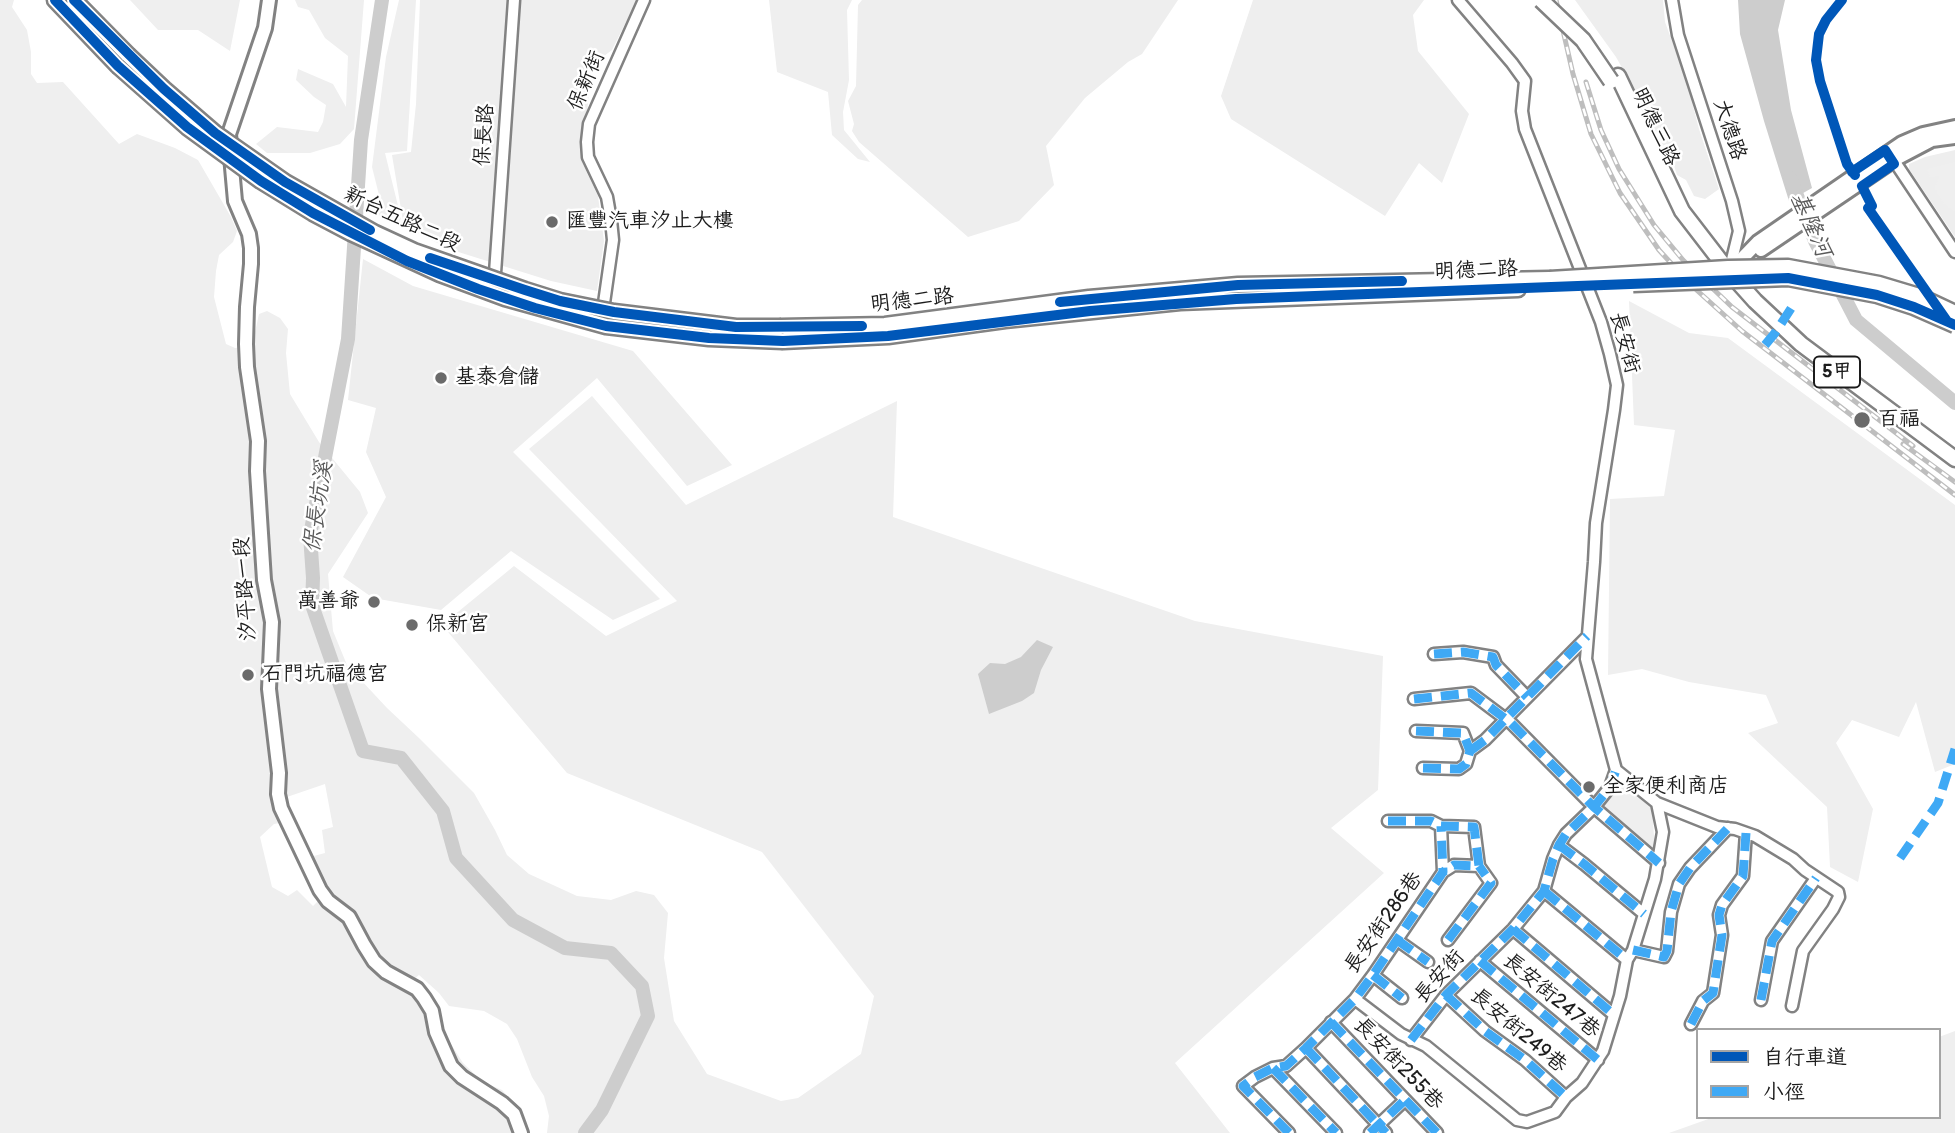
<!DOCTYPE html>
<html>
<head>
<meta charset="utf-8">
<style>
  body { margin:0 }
  #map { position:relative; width:1955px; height:1133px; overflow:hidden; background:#fff; font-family:Pangolin,"LXGW WenKai TC",sans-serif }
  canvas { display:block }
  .legend { position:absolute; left:1696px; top:1028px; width:245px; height:91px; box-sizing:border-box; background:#fff; border:2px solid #a4a4a4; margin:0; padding:9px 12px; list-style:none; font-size:21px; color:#1c1c1c }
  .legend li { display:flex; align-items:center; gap:14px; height:35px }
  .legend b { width:35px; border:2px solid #a4a4a4 }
</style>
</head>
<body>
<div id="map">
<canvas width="1955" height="1133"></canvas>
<ul class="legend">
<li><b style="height:9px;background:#0057b8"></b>自行車道</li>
<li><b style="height:9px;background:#3fa9f5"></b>小徑</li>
</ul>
</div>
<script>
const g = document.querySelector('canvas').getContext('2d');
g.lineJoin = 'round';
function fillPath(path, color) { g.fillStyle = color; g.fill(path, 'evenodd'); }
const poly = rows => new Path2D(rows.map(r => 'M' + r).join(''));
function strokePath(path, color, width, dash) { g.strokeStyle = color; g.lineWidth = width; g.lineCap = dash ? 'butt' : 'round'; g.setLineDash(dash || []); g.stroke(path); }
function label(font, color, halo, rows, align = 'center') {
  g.font = font + ' Pangolin,"LXGW WenKai TC",sans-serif'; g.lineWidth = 5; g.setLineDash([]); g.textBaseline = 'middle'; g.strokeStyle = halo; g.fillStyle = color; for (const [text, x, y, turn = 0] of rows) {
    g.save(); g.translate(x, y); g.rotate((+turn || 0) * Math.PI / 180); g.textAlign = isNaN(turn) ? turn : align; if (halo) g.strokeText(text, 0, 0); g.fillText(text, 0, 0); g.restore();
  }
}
fillPath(poly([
  [420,0,637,0,612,50,592,65,582,162,598,196,604,241,597,291,551,281,452,250,404,227,392,155,411,152,416,104],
  [862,0,1178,0,1142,54,1128,62,1085,98,1046,146,1054,185,1019,221,968,237,859,142,852,131,854,124,848,101,856,86,858,5],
  [1253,0,1424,0,1413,15,1418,51,1469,114,1442,183,1419,163,1385,216,1231,119,1221,96],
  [1575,0,1663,0,1665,22,1686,79,1699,129,1719,189,1705,199,1694,196,1686,180,1677,175,1667,144,1659,147,1635,91,1616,57],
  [1955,150,1955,237,1909,169,1909,164,1925,157],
  [363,259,413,286,633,351,732,465,687,486,597,378,513,452,660,599,613,620,511,551,441,610,373,598,343,577,386,497,366,452,376,408,348,400]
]), '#eee');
fillPath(poly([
  [0,0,14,0,12,7,27,30,31,52,31,74,37,83,63,82,119,144,137,134,175,148,198,160,231,217,237,231,233,242,219,255,216,271,214,297,226,344,235,348,252,346,259,314,267,311,280,318,288,329,286,353,290,394,319,442,360,492,368,513,328,574,333,631,347,665,387,708,419,738,474,793,495,830,507,855,529,874,577,896,611,900,636,891,654,895,668,913,664,958,674,1021,707,1074,781,1101,798,1098,861,1054,874,996,762,852,567,773,442,625,514,566,606,636,677,601,529,449,592,396,686,505,897,401,893,517,1195,621,1383,656,1378,790,1331,828,1384,873,1175,1063,1230,1133,547,1133,549,1116,544,1096,532,1077,517,1039,507,1024,484,1011,449,1006,439,993,419,975,413,980,435,1008,447,1038,463,1063,483,1082,502,1090,513,1102,524,1121,527,1133,0,1133],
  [325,784,333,827,322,830,325,853,310,857,327,892,313,906,297,890,288,896,272,887,260,837,274,824,291,821,284,798],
  [130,0,240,0,230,51,198,30,158,30],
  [295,0,364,0,354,129,340,144,310,153,267,153,256,144,277,127,318,132,323,122,326,105,314,97,296,80,298,69,333,84,346,107,348,56,325,38,309,10,298,7],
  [399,0,416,0,407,151,385,153,401,218,398,225,375,214,380,199,372,167,386,57],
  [769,0,852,0,847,10,849,80,843,112,844,130,870,162,858,159,832,135,828,92,777,72],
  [1955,162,1955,211,1953,211,1944,204,1937,194,1935,187,1939,176,1930,178,1927,169],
  [1629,301,1689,333,1728,338,1955,505,1955,764,1935,772,1916,702,1899,737,1852,720,1836,743,1873,809,1858,882,1830,867,1827,807,1748,733,1778,723,1766,695,1689,682,1642,669,1608,675,1610,499,1664,496,1675,430,1634,425],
  [1619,777,1652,805,1655,852,1599,804],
  [1955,1031,1955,1133,1669,1133,1714,1117,1939,1117,1939,1037]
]), '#efefef');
fillPath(poly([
  [1738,0,1785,0,1778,30,1791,110,1812,188,1789,201,1764,121,1740,34],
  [1037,640,1053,647,1041,670,1034,693,1022,701,989,714,978,674,990,663,1005,664,1021,657]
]), '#cdcdcd');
strokePath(poly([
  [382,0,361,140,348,339,310,535,313,578,312,605,363,751,401,758,443,811,456,858,513,920,565,948,611,953,642,986,648,1016,602,1110,585,1133],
  [1790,178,1815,241,1856,320,1955,403]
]), '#cdcdcd', 14);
const minor = poly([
  [1672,0,1678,35,1732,201,1739,231,1729,272],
  [1891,156,1955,252],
  [495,273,514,0],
  [604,303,613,240,611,220,607,197,588,157,587,142,589,124,644,0],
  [1434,654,1463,652,1493,657,1496,665,1527,697],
  [1414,699,1471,693,1511,723,1594,807,1659,863],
  [1416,731,1463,733,1470,751],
  [1470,751,1485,740,1587,637],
  [1423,768,1459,769,1466,764,1470,751],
  [1657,803,1717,827,1735,829,1755,836,1793,859,1805,870,1838,892,1839,897,1833,909,1803,951,1792,1006],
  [1388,821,1431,821,1441,826,1474,827,1479,866,1454,865,1443,872],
  [1559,845,1584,864,1644,914],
  [1544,891,1627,960],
  [1513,929,1613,1014],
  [1397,940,1428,962],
  [1448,940,1491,883,1479,866],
  [1633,950,1664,957,1667,951,1671,912,1679,884,1690,868,1728,828],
  [1480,961,1598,1060],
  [1373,975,1402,998],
  [1446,995,1485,1031,1525,1060,1566,1097],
  [1355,999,1401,1034,1426,1046,1517,1120,1527,1122,1555,1112,1566,1097,1582,1083,1603,1051,1620,996,1627,960,1633,950,1655,879,1663,832,1657,803,1616,770,1586,659,1594,562,1596,523,1614,410,1617,385,1610,354,1601,322,1525,129,1522,111,1525,81,1512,63,1458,0],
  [1761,1000,1772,941,1816,878],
  [1331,1022,1437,1133],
  [1691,1024,1703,1001,1713,993,1722,935,1719,915,1722,905,1743,876,1746,833],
  [1411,1040,1446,995,1513,929,1544,891,1553,859,1559,845,1566,834,1594,807,1610,787,1616,770],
  [1306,1048,1386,1133],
  [1273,1068,1336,1133],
  [1289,1133,1243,1086,1255,1077,1273,1068,1286,1066,1306,1048,1355,999,1373,975,1443,872,1441,826],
  [1370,1133,1405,1100]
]);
const tertiary = poly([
  [269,0,265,28,229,134,235,201,249,234,251,248,251,264,247,307,246,344,247,367,258,441,257,471,264,580,272,622,269,689,279,773,278,794,281,808,320,890,328,901,349,917,364,945,374,961,386,972,417,989,424,998,432,1011,436,1032,451,1066,462,1077,502,1103,514,1114,521,1133],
  [1761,250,1894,160,1932,140,1955,137],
  [1729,272,1758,242,1902,143,1923,134,1955,127]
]);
const primary = poly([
  [55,0,118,66],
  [74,0,128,55],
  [1618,76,1682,211,1729,272,1755,301,1801,344,1955,459],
  [781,327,885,325,1089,298,1238,285,1550,279],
  [783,341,888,336,1005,320,1180,302,1518,289]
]);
strokePath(minor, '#828282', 15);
strokePath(tertiary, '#828282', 18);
strokePath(primary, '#828282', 19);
strokePath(minor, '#fff', 10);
strokePath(tertiary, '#fff', 12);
strokePath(primary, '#fff', 14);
const rail = poly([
  [1556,0,1573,74,1591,134,1620,193,1659,250,1691,285,1742,331,1955,495],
  [1586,82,1601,130,1619,169,1654,225,1683,260,1732,307,1913,446],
  [1903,444,1955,482]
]);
strokePath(rail, '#bebebe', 5);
strokePath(rail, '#fff', 2.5, [8]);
const primaryBridge = poly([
  [1541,0,1583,40,1611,81],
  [128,55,164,89,215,133,285,182,375,233,414,251,525,290,560,301,614,312,736,327,781,327],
  [118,66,187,127,261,181,313,213,351,233,440,274,505,298,606,326,709,338,783,341],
  [1550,279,1728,268,1788,267,1879,284,1919,296,1955,313],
  [1633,284,1788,278,1877,295,1914,307,1955,325]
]);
strokePath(primaryBridge, '#828282', 19, []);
strokePath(primaryBridge, '#fff', 14);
strokePath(poly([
  [1765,345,1775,333,1792,307],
  [1434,654,1463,652,1493,657,1496,665,1527,697],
  [1414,699,1471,693,1511,723,1594,807,1659,863],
  [1416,731,1463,733,1470,751],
  [1470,751,1485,740,1587,636],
  [1423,768,1459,769,1466,764,1470,751],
  [1388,821,1431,821,1441,826,1474,827,1479,866,1454,865,1443,872],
  [1559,845,1584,864,1644,914],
  [1900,858,1938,803,1955,749],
  [1544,891,1627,960],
  [1513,929,1613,1014],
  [1397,940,1428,962],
  [1448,940,1491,883,1479,866],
  [1633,950,1664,957,1667,951,1671,912,1679,884,1690,868,1728,828],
  [1480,961,1598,1060],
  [1373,975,1402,998],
  [1446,995,1485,1031,1525,1060,1566,1097],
  [1761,1000,1772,941,1816,878],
  [1331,1022,1437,1133],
  [1691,1024,1703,1001,1713,993,1722,935,1719,915,1722,905,1743,876,1746,833],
  [1411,1040,1446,995,1513,929,1544,891,1553,859,1559,845,1566,834,1594,807,1610,787,1616,770],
  [1306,1048,1386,1133],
  [1273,1068,1336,1133],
  [1289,1133,1243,1086,1255,1077,1273,1068,1286,1066,1306,1048,1355,999,1373,975,1443,872,1441,826],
  [1370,1133,1405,1100]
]), '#3fa9f5', 9, [18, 9]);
strokePath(poly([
  [55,0,118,66,187,127,261,181,313,213,407,261,478,289,535,308,606,326,709,338,783,341,888,336,1090,311,1236,299,1788,278,1877,295,1914,307,1955,325],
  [74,0,164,89,215,133,285,182,370,230],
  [1842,0,1826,20,1819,34,1816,60,1820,81,1847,164,1855,175],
  [1852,172,1885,150,1894,164,1862,186,1872,206,1868,208,1947,321],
  [430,258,525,290,560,301,614,312,736,327,862,326],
  [1060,302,1238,285,1402,281]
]), '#0057b8', 10);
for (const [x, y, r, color] of [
  [552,222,7,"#6b6b6b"],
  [441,378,7,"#6b6b6b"],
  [1862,420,9,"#6b6b6b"],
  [374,602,7,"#6b6b6b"],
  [412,625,7,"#6b6b6b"],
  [248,675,7,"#6b6b6b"],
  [1589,787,7,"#6b6b6b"]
]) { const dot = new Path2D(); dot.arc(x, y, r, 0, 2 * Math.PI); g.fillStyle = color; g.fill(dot); strokePath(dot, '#fff', 2.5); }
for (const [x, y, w] of [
  [1837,372,46]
]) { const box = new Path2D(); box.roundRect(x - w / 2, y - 15.5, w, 31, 5); g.fillStyle = '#fff'; g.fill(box); strokePath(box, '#1c1c1c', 2); }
label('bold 19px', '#1c1c1c', null, [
  ["5甲",1837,372]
]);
label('21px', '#1c1c1c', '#fff', [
  ["保新街",587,81,-67],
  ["明德三路",1655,127,65],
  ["大德路",1729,130,72],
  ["保長路",485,135,-86],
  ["新台五路二段",402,220,25],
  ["明德二路",1476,271,-2],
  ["明德二路",912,301,-6],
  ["長安街",1624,343,75],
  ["汐平路一段",246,589,-94],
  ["長安街286巷",1384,923,-55],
  ["長安街",1440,977,-48],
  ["長安街247巷",1551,996,40],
  ["長安街249巷",1518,1031,40],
  ["長安街255巷",1398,1064,46]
]);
label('21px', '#1c1c1c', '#fff', [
  ["匯豐汽車汐止大樓",566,222],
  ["基泰倉儲",455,378],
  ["百福",1878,420],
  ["萬善爺",360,602,"right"],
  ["保新宮",426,625],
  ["石門坑福德宮",262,675],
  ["全家便利商店",1603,787]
], 'left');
label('italic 23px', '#5a5a5a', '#fff', [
  ["基隆河",1810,225,66],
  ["保長坑溪",319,507,-82]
]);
</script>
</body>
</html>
